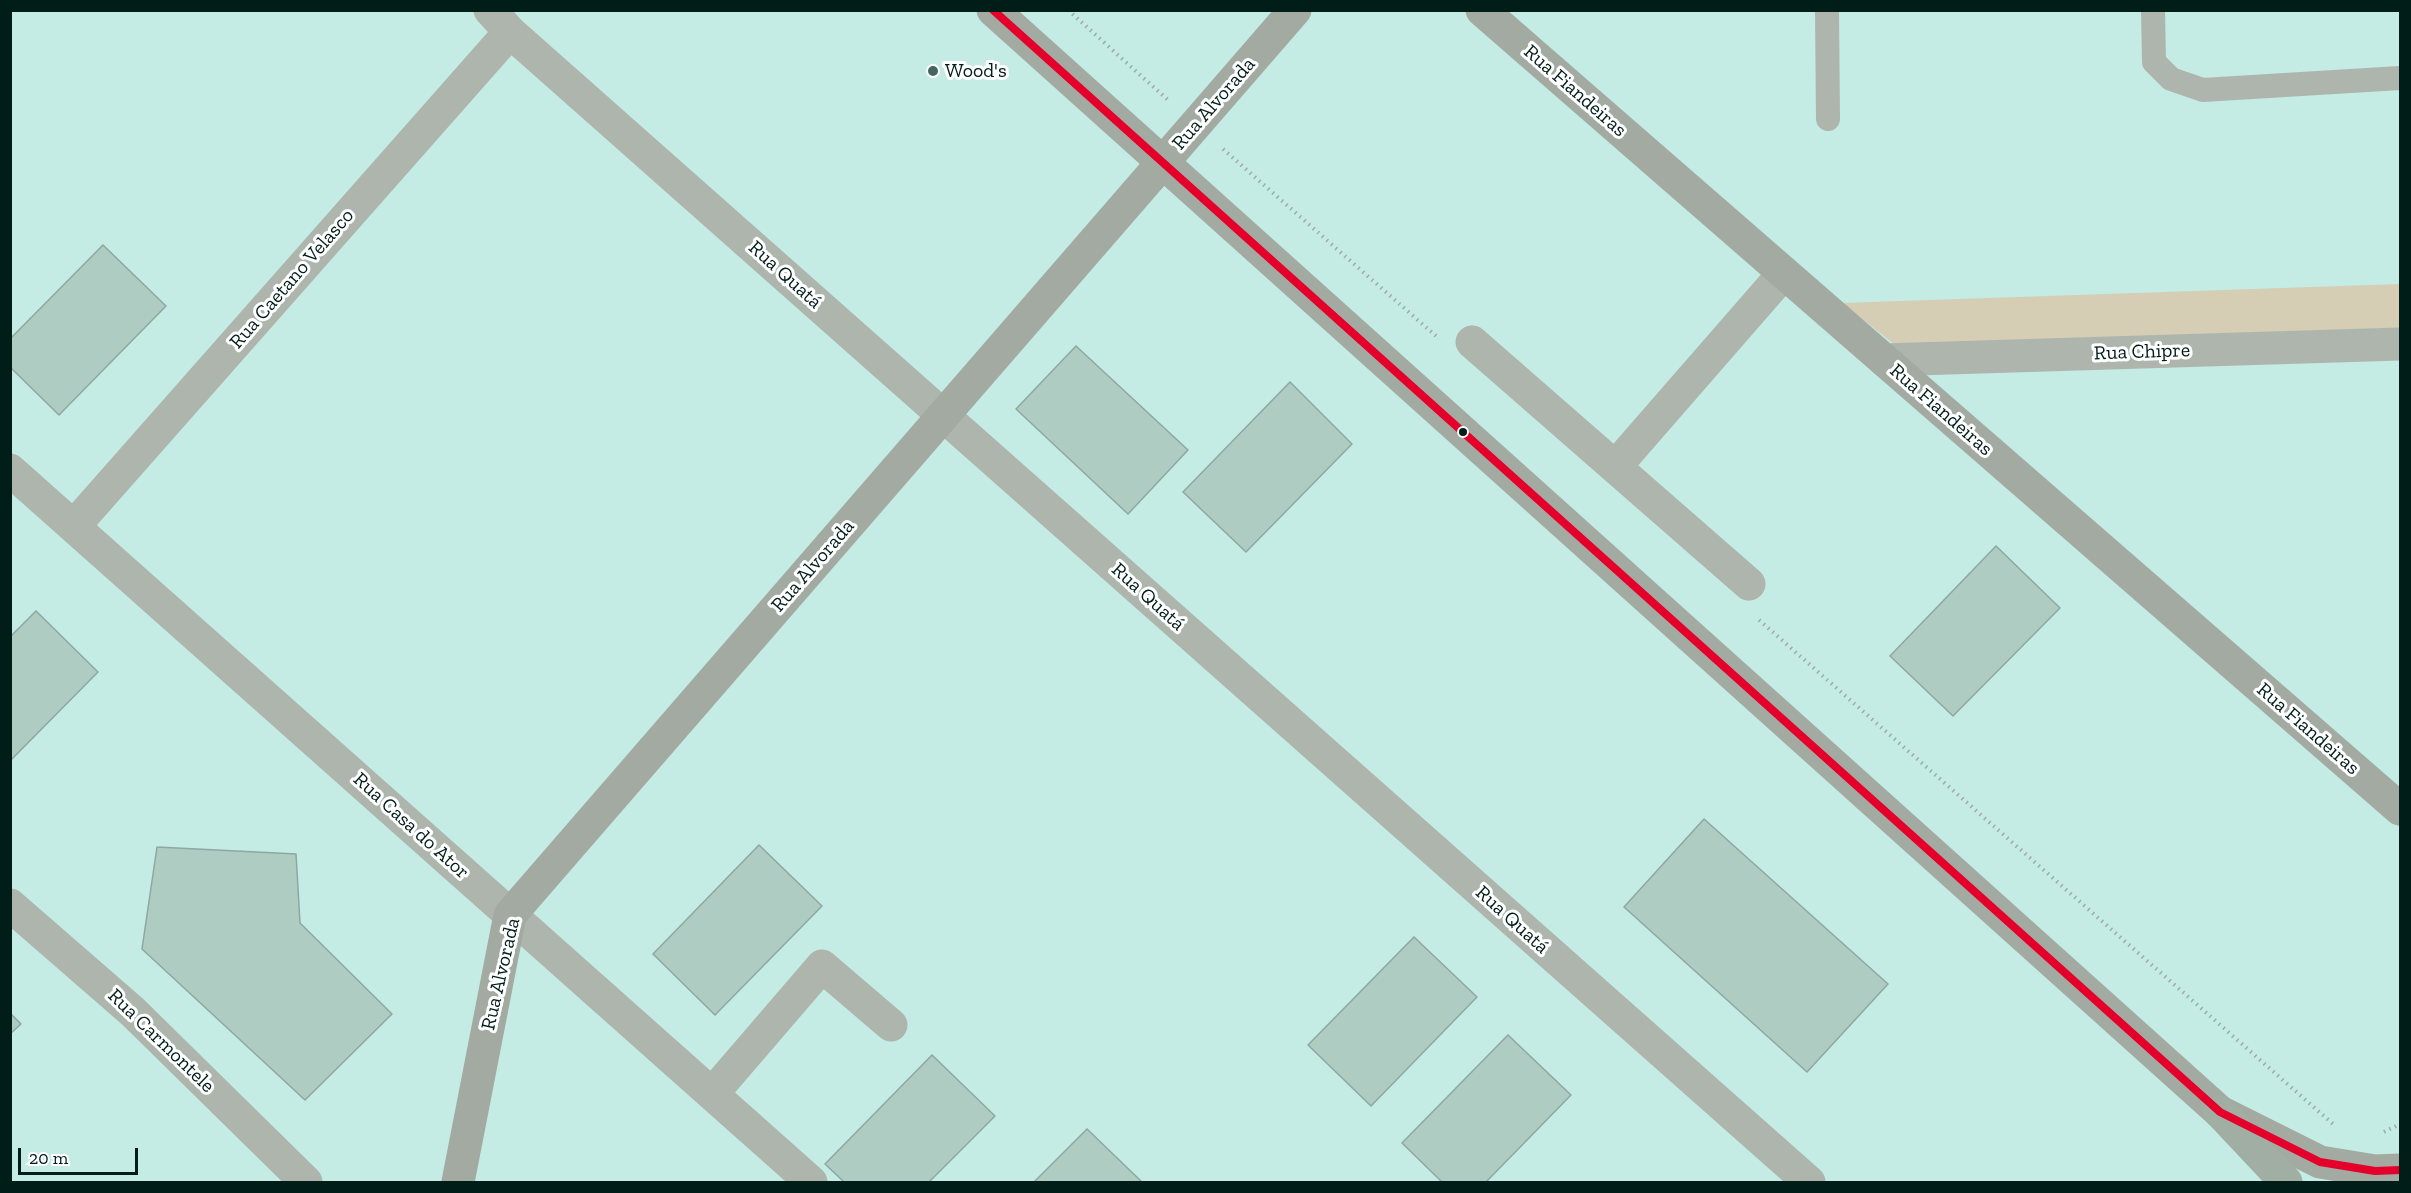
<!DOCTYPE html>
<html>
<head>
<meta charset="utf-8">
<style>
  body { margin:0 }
  #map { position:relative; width:2411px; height:1193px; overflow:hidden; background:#c4ebe4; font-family:"Zilla Slab",serif }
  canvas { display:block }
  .frame { position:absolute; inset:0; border:12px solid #001d18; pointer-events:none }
  .scale { position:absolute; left:18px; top:1148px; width:120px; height:27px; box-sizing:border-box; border:3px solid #001d18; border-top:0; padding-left:8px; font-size:18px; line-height:21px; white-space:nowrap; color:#001d18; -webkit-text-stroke:4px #fff; paint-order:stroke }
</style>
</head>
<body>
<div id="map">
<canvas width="2411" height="1193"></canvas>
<div class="frame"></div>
<div class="scale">20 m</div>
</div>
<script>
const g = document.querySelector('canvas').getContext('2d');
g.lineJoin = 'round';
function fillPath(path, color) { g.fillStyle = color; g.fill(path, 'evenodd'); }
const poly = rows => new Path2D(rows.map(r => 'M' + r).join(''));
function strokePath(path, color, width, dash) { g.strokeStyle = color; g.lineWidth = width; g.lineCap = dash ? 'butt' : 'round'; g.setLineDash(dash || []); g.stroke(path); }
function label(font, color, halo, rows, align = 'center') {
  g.font = font + ' "Zilla Slab",serif'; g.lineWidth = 6; g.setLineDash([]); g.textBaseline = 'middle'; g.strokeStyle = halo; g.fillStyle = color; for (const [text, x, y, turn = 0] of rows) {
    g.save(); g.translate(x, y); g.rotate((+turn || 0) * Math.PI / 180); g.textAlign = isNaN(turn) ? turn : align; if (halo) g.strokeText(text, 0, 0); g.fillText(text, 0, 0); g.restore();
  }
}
fillPath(poly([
  [2400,284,2400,328,1894,344,1842,303]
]), '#d5cdb4');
const building = poly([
  [103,245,166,306,59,415,10,367,10,339,103,245],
  [1076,346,1188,450,1128,514,1016,409,1076,346],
  [1290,382,1352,444,1246,552,1183,492,1290,382],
  [1996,546,2060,608,1953,716,1890,656,1996,546],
  [36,611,98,672,10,761,10,637,36,611],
  [1704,819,1888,984,1807,1072,1624,907,1704,819],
  [759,845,822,906,715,1015,653,954,759,845],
  [157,847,296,854,300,923,392,1014,305,1100,142,949,157,847],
  [1414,937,1477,997,1371,1106,1308,1045,1414,937],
  [10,1013,21,1024,10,1034,10,1013],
  [1508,1035,1571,1095,1486,1182,1442,1182,1402,1143,1508,1035],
  [932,1055,995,1116,929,1182,844,1182,825,1164,932,1055],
  [1087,1129,1142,1182,1034,1182,1087,1129]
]);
fillPath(building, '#afccc2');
strokePath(building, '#8ca8a0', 1.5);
strokePath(poly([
  [1068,10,1168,100],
  [1223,149,1436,336],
  [1759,620,2333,1124],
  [2384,1132,2400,1124]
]), '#9faca6', 4, [1.5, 4.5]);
strokePath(poly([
  [1827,10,1828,119],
  [2153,10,2154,62,2171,79,2203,90,2400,78]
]), '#adb5ad', 24);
strokePath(poly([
  [490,10,510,32,1809,1182],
  [1472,342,1749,584],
  [1884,360,2400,344],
  [1615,467,1784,273],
  [10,470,811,1182],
  [74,526,510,32],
  [10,905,133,1012,306,1182],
  [712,1094,822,966,891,1025]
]), '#adb5ad', 33);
strokePath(poly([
  [993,10,2220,1112,2320,1162,2375,1171,2400,1170],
  [1482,10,2400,809],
  [458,1182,510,915,1295,10]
]), '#a2aaa1', 33);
strokePath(poly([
  [2220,1112,2286,1182]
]), '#a0aea3', 33);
strokePath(poly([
  [993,10,2220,1112,2320,1162,2375,1171,2400,1170]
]), '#e4002b', 8);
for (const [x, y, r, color] of [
  [933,71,6,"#45655f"],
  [1463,432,5,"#001d18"]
]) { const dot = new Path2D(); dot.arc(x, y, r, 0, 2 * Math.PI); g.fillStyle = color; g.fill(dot); strokePath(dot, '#fff', 2); }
label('20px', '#001d18', '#fff', [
  ["Wood's",945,71]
], 'left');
label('20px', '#001d18', '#fff', [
  ["Rua Fiandeiras",1575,91,41],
  ["Rua Alvorada",1214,104,-49],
  ["Rua Quatá",785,275,42],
  ["Rua Caetano Velasco",292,279,-49],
  ["Rua Chipre",2142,352,-2],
  ["Rua Fiandeiras",1941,410,41],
  ["Rua Alvorada",813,566,-49],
  ["Rua Quatá",1148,597,42],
  ["Rua Fiandeiras",2308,729,41],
  ["Rua Casa do Ator",411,826,42],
  ["Rua Quatá",1512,920,42],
  ["Rua Alvorada",501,974,-77],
  ["Rua Carmontele",161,1041,44]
]);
</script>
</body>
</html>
